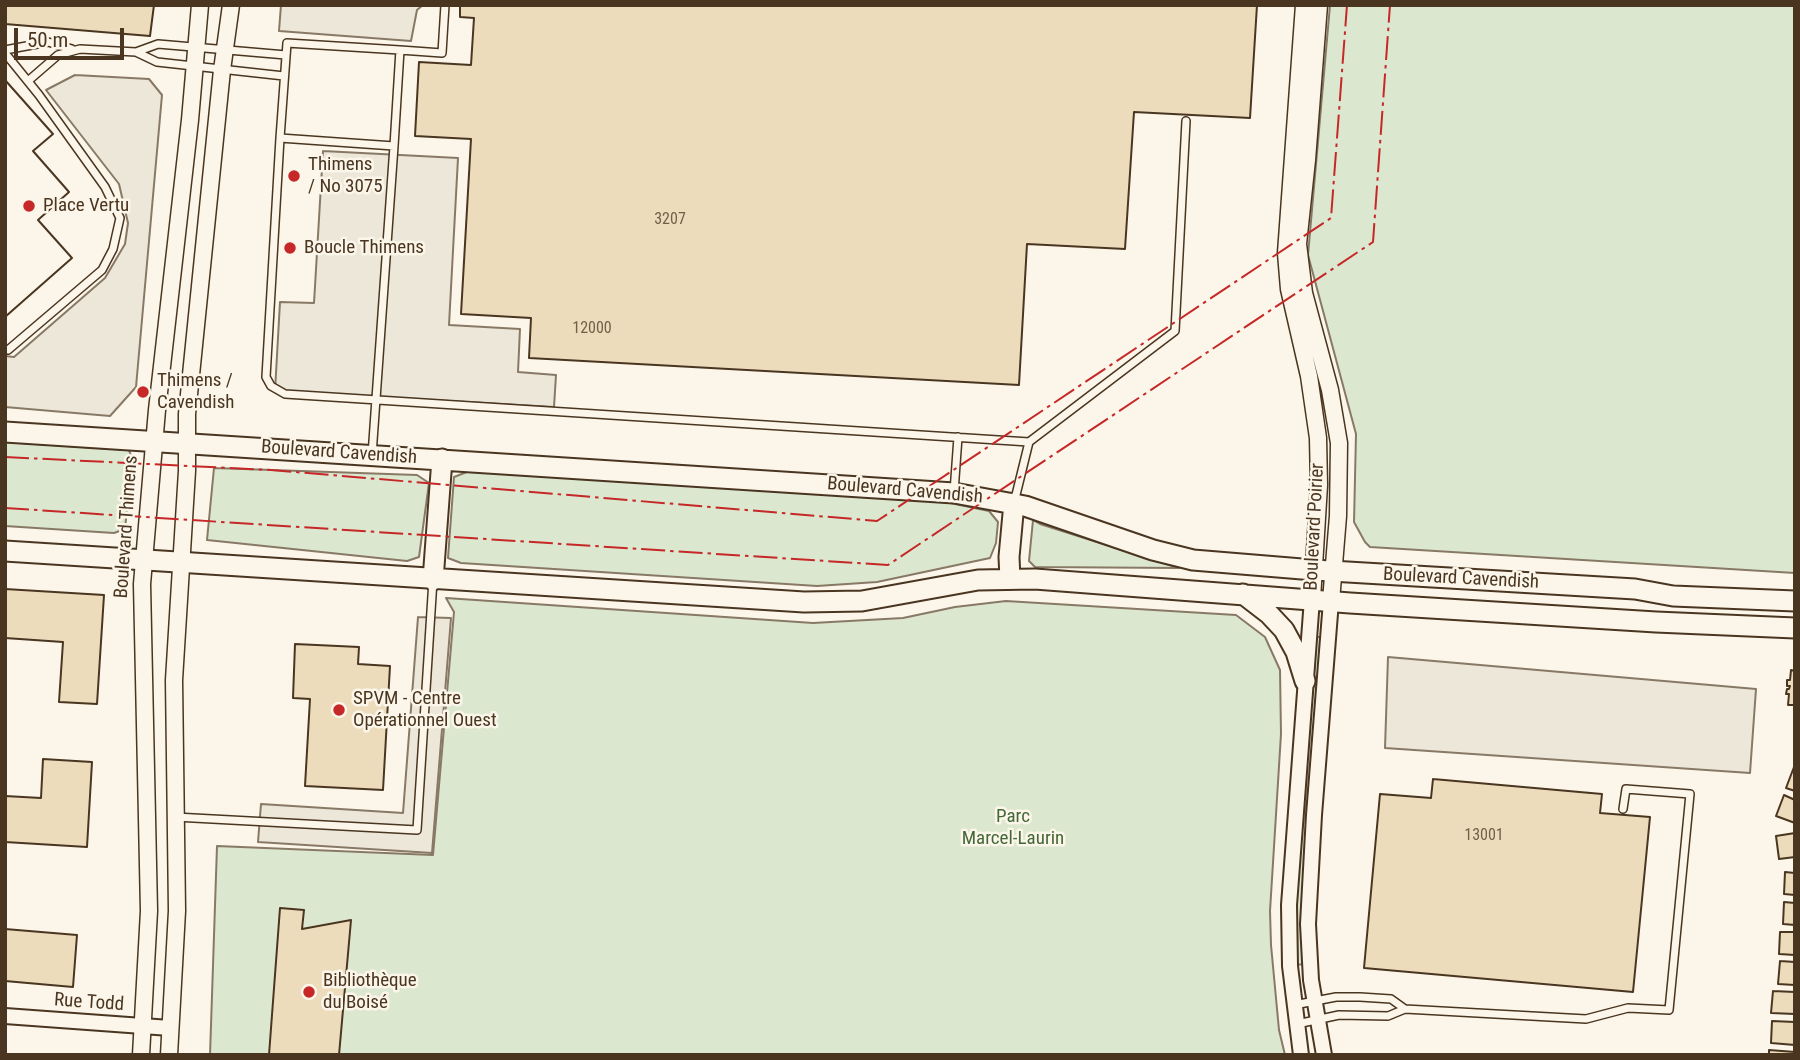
<!DOCTYPE html>
<html>
<head>
<meta charset="utf-8">
<style>
  body { margin:0 }
  #map { position:relative; width:1800px; height:1060px; overflow:hidden; background:#fbf6e9; font-family:"Roboto Condensed",sans-serif }
  canvas { display:block }
  .frame { position:absolute; inset:0; border:7px solid #4a3520; pointer-events:none }
  .scale { position:absolute; left:14px; top:28px; width:110px; height:32px; box-sizing:border-box; border:4px solid #4a3520; border-top:0; padding-left:9px; font-size:21px; line-height:24px; white-space:nowrap; color:#4a3520; -webkit-text-stroke:5px #fbf6e9; paint-order:stroke }
</style>
</head>
<body>
<div id="map">
<canvas width="1800" height="1060"></canvas>
<div class="frame"></div>
<div class="scale">50 m</div>
</div>
<script>
const g = document.querySelector('canvas').getContext('2d');
g.lineJoin = 'round';
function fillPath(path, color) { g.fillStyle = color; g.fill(path, 'evenodd'); }
const poly = rows => new Path2D(rows.map(r => 'M' + r).join(''));
function strokePath(path, color, width, dash) { g.strokeStyle = color; g.lineWidth = width; g.lineCap = dash ? 'butt' : 'round'; g.setLineDash(dash || []); g.stroke(path); }
function label(font, color, halo, rows, align = 'center') {
  g.font = font + ' "Roboto Condensed",sans-serif'; g.lineWidth = 5; g.setLineDash([]); g.textBaseline = 'middle'; g.strokeStyle = halo; g.fillStyle = color; for (const [text, x, y, turn = 0] of rows) {
    g.save(); g.translate(x, y); g.rotate((+turn || 0) * Math.PI / 180); g.textAlign = isNaN(turn) ? turn : align; if (halo) g.strokeText(text, 0, 0); g.fillText(text, 0, 0); g.restore();
  }
}
const green = poly([
  [1330,5,1795,5,1795,573,1370,547,1365,542,1354,522,1356,434,1308,255,1330,5],
  [5,442,129,450,132,459,125,529,114,533,5,526,5,442],
  [214,468,417,475,429,483,419,557,407,561,207,540,214,468],
  [472,470,941,501,989,511,998,522,996,543,990,558,877,582,817,586,461,563,448,558,454,477,472,470],
  [1033,520,1040,524,1179,568,1035,567,1029,561,1033,520],
  [446,598,813,623,903,618,955,607,1006,601,1236,615,1265,637,1280,670,1281,734,1270,911,1271,945,1279,1030,1285,1055,210,1055,217,846,433,855,454,612,446,598],
  [1313,637,1323,637,1305,964,1295,965,1294,924,1313,637]
]);
fillPath(green, '#dce7d0');
strokePath(green, '#887966', 2);
const parking = poly([
  [281,5,423,5,417,10,411,41,279,31,281,5],
  [75,75,149,79,162,95,136,387,110,416,5,407,5,356,14,357,105,278,125,244,128,223,119,184,46,90,75,75],
  [323,151,458,158,449,325,520,329,518,372,556,375,554,407,275,391,280,302,314,303,323,151],
  [418,617,451,618,432,853,258,842,261,804,403,813,418,617],
  [1388,657,1756,689,1750,773,1385,748,1388,657]
]);
fillPath(parking, '#ede7d9');
strokePath(parking, '#887966', 2);
const building = poly([
  [5,5,154,5,150,36,5,24,5,5],
  [460,5,1257,5,1250,118,1134,112,1125,249,1027,244,1019,385,529,358,531,318,461,314,471,139,415,136,419,62,471,65,474,18,460,17,460,5],
  [5,80,53,134,33,151,69,192,38,220,72,258,5,317,5,80],
  [5,80,53,134,33,151,69,192,38,220,72,258,5,317,5,80],
  [5,589,104,595,97,704,59,702,63,642,5,638,5,589],
  [295,644,359,647,358,664,390,666,383,790,305,786,310,699,293,698,295,644],
  [1791,670,1795,671,1795,705,1788,705,1789,694,1786,694,1787,689,1789,689,1790,686,1787,686,1787,680,1790,680,1791,670],
  [43,759,92,762,87,847,5,842,5,796,41,798,43,759],
  [1794,767,1795,767,1795,791,1786,788,1794,767],
  [1433,779,1602,794,1600,813,1650,817,1633,992,1364,968,1380,794,1431,798,1433,779],
  [1784,795,1795,800,1795,823,1776,816,1784,795],
  [1795,833,1795,857,1779,859,1776,836,1795,833],
  [1785,872,1795,873,1795,895,1784,894,1785,872],
  [1784,902,1795,903,1795,925,1783,924,1784,902],
  [280,908,304,910,302,929,351,920,339,1055,269,1055,280,908],
  [5,929,77,935,73,987,5,981,5,929],
  [1780,932,1795,932,1795,955,1779,954,1780,932],
  [1780,961,1795,962,1795,985,1778,984,1780,961],
  [1773,991,1795,992,1795,1014,1771,1013,1773,991],
  [1772,1021,1795,1022,1795,1045,1771,1043,1772,1021],
  [1769,1050,1795,1052,1795,1055,1769,1055,1769,1050]
]);
fillPath(building, '#ecdcbc');
strokePath(building, '#4a3520', 2);
const service = poly([
  [5,50,48,42,72,49],
  [400,50,442,53,445,5],
  [136,52,158,44,286,55],
  [5,53,39,95,105,187,120,218,113,249,102,270,8,350,5,349],
  [28,81,58,55,80,49,136,52,157,62,284,76],
  [280,138,394,146,400,50,287,43,280,138,266,377,271,386,285,394,1029,442,1175,331,1186,121],
  [372,455,394,146],
  [954,492,958,437],
  [1014,503,1029,442],
  [175,817,417,830,433,580],
  [1294,1005,1336,997,1360,997,1391,999,1405,1009,1388,1016,1339,1015,1297,1024],
  [1405,1009,1586,1019,1628,1008,1669,1010,1690,794,1626,789,1623,809]
]);
const minor = poly([
  [5,1016,170,1028],
  [1301,1055,1290,966,1289,905,1312,599],
  [1324,1055,1311,980,1308,924,1314,815,1331,601]
]);
const tertiary = poly([
  [1304,5,1286,253,1289,289,1309,376,1318,438,1319,485,1312,599],
  [1319,5,1307,160,1298,244,1304,293,1330,390,1339,443,1338,516,1331,601],
  [141,1055,149,911,142,584,157,410,190,120,200,5],
  [169,1055,177,911,174,680,187,471,187,414,222,70,231,5]
]);
const secondary = poly([
  [5,432,954,493,1025,506,1153,550,1193,560,1314,570,1635,589,1673,596,1795,601],
  [5,551,804,602,862,601,978,580,1035,579,1350,603,1656,622,1795,628],
  [1010,579,1009,557,1014,503],
  [433,580,442,459],
  [1243,594,1269,614,1284,630,1296,652,1305,681]
]);
strokePath(service, '#4a3520', 10);
strokePath(minor, '#4a3520', 18);
strokePath(tertiary, '#4a3520', 19);
strokePath(secondary, '#4a3520', 23);
strokePath(service, '#fbf6e9', 7);
strokePath(minor, '#fbf6e9', 14);
strokePath(tertiary, '#fbf6e9', 16);
strokePath(secondary, '#fbf6e9', 19);
strokePath(poly([
  [5,457,271,470,877,521,1331,218,1347,5],
  [5,508,888,565,1373,242,1390,5]
]), '#c62828', 2, [24, 5, 3.5, 5]);
for (const [x, y, r, color] of [
  [294,176,7,"#c62828"],
  [29,206,7,"#c62828"],
  [290,248,7,"#c62828"],
  [143,392,7,"#c62828"],
  [339,710,7,"#c62828"],
  [309,992,7,"#c62828"]
]) { const dot = new Path2D(); dot.arc(x, y, r, 0, 2 * Math.PI); g.fillStyle = color; g.fill(dot); strokePath(dot, '#fbf6e9', 2.5); }
label('16px', '#725f47', null, [
  ["3207",670,220],
  ["12000",592,329],
  ["13001",1484,836]
]);
label('19px', '#4a3520', '#fbf6e9', [
  ["Thimens",308,165],
  ["/ No 3075",308,187],
  ["Place Vertu",43,206],
  ["Boucle Thimens",304,248],
  ["Thimens /",157,381],
  ["Cavendish",157,403],
  ["SPVM - Centre",353,699],
  ["Opérationnel Ouest",353,721],
  ["Bibliothèque",323,981],
  ["du Boisé",323,1003]
], 'left');
label('19px', '#4a3520', '#fbf6e9', [
  ["Boulevard Cavendish",339,453,4],
  ["Boulevard Cavendish",905,491,5],
  ["Boulevard Thimens",127,527,-86],
  ["Boulevard Poirier",1315,527,-87],
  ["Boulevard Cavendish",1461,579,3],
  ["Rue Todd",89,1003,4]
]);
label('19px', '#436837', '#fbf6e9', [
  ["Parc",1013,817],
  ["Marcel-Laurin",1013,839]
]);
</script>
</body>
</html>
